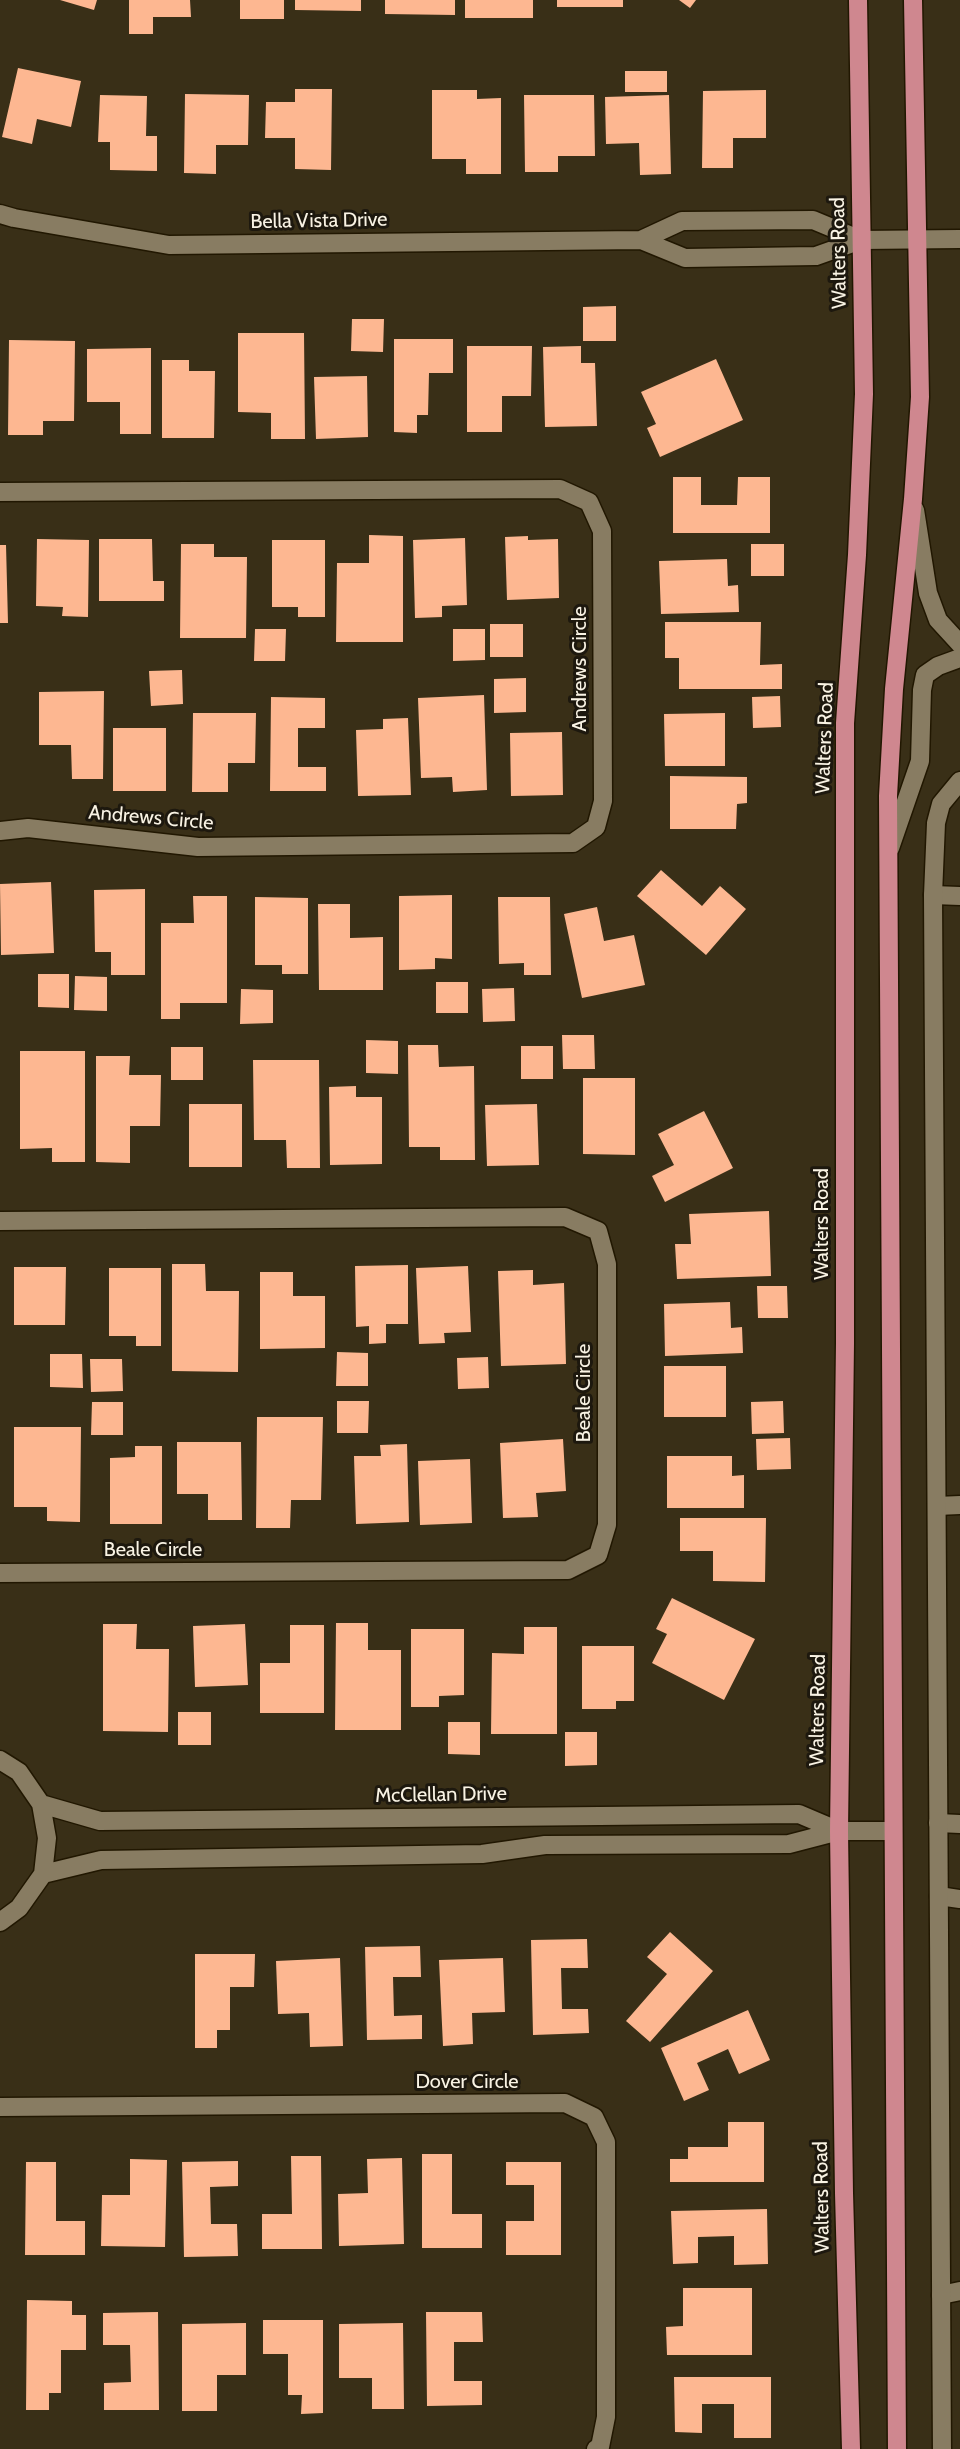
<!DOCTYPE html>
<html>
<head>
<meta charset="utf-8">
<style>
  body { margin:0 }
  canvas { display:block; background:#392f17 }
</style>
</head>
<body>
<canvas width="960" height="2449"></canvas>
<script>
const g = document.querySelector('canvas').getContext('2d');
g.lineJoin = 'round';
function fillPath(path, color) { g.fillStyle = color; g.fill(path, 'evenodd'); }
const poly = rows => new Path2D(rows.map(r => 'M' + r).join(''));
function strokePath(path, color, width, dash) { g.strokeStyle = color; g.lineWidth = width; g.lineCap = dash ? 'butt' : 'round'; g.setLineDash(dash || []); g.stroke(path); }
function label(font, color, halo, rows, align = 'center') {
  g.font = font + ' Cabin,sans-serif'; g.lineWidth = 6; g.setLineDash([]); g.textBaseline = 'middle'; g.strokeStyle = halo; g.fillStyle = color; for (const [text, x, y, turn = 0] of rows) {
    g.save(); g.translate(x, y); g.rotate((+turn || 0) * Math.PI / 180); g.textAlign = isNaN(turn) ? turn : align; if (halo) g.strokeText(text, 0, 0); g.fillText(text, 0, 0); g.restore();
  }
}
fillPath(poly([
  [60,0,97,0,94,10],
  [129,0,190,0,191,17,153,17,153,34,129,34],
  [240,0,284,0,284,19,240,19],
  [295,0,361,0,361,11,295,10],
  [385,0,455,0,455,15,385,14],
  [465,0,533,0,533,18,465,18],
  [557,0,623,0,623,7,557,7],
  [679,0,696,0,690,8],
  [18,68,81,81,71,127,37,119,32,144,2,137],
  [625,71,667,71,667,92,625,92],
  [295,89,332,89,331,170,295,169,295,138,265,138,266,102,295,102],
  [432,90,477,90,477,99,501,98,501,174,466,174,466,159,432,159],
  [766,90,766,138,733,138,733,168,702,168,703,91],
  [185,94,249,95,248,145,216,145,216,174,184,173],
  [100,95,147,96,146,136,157,136,157,171,110,170,110,142,98,142],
  [524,95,594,95,595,156,558,156,558,172,525,172],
  [669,95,671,174,640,175,639,143,606,144,605,97],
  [616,306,616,341,583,341,583,307],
  [352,319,384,319,383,352,351,351],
  [238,333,304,333,305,439,271,439,271,413,238,412],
  [394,339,453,339,453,373,429,373,428,415,417,415,417,433,394,432],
  [9,340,75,341,74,421,43,421,43,435,8,435],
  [467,346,532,346,531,396,502,396,502,432,467,432],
  [581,346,581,363,595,363,597,426,545,427,543,347],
  [151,348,151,434,120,434,120,402,87,402,87,349],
  [716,359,743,420,660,457,647,428,656,424,641,392],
  [162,360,189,360,189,371,215,371,214,438,162,438],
  [367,376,368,437,316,439,314,377],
  [673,477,701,477,701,505,737,505,738,477,770,477,770,533,673,533],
  [369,535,403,536,403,642,336,642,337,563,369,563],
  [528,536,528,540,558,539,559,598,507,600,505,537],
  [465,538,467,605,442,606,442,617,415,618,413,540],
  [37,539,89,540,88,617,62,616,63,607,36,606],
  [99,539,152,539,153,581,164,581,164,601,99,601],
  [272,540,325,540,325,617,298,617,298,607,272,607],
  [181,544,214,544,214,557,247,557,246,638,180,638],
  [751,544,784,544,784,576,751,576],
  [0,545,6,545,8,623,0,623],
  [727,559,728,586,738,585,739,612,661,614,659,561],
  [665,622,761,622,760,665,782,664,782,689,679,689,679,658,665,658],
  [490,624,523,624,523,657,490,657],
  [255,629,286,629,285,661,254,661],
  [453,629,485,629,485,660,453,661],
  [182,670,183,704,151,706,149,671],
  [526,678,526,712,494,713,494,679],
  [104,691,103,779,72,779,71,745,39,745,39,692],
  [484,695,487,790,453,792,452,777,421,778,418,698],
  [780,696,781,727,753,728,752,697],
  [271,697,325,698,325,728,298,728,298,767,326,767,326,791,270,791],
  [193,713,256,713,255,763,228,763,228,792,192,792],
  [725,713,725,766,665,766,664,714],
  [408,718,411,795,358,796,356,730,383,729,383,719],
  [113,728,166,728,166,791,113,791],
  [562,732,563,795,511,796,510,733],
  [670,776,747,777,747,803,737,804,736,829,670,829],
  [661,870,702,906,720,886,746,909,706,955,637,896],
  [51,882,54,953,1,955,0,884],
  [145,889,145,975,111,975,111,952,95,952,94,890],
  [452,895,452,959,435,958,435,969,399,970,399,896],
  [193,896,227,896,227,1003,180,1003,180,1019,161,1019,161,923,194,923],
  [255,897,308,898,308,974,282,974,282,965,255,965],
  [498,897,550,897,551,975,524,975,524,963,499,964],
  [318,904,350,904,350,938,383,937,383,990,319,990],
  [597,907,604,941,634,935,645,985,582,998,564,914],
  [38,974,69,974,69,1008,38,1007],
  [75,976,107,977,107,1011,74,1010],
  [436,982,468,982,468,1013,436,1013],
  [514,988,515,1021,483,1022,482,989],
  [241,989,273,990,273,1023,240,1024],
  [562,1035,594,1035,595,1069,563,1069],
  [366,1040,398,1041,398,1074,366,1073],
  [408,1045,438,1045,439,1067,474,1066,475,1160,440,1160,440,1147,409,1147],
  [521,1046,553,1046,553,1079,521,1079],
  [171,1047,203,1047,203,1080,171,1080],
  [20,1051,85,1051,85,1162,52,1162,52,1148,20,1149],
  [96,1056,130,1056,129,1075,161,1075,160,1126,130,1126,130,1163,96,1162],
  [253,1060,319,1060,320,1168,287,1168,286,1140,254,1140],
  [583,1078,635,1078,635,1155,583,1154],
  [356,1086,356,1097,382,1097,382,1164,330,1165,329,1087],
  [189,1104,242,1104,242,1167,189,1167],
  [537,1104,539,1165,487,1166,485,1105],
  [704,1111,733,1168,665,1202,652,1176,674,1165,658,1134],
  [769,1211,771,1276,677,1279,675,1244,691,1244,689,1214],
  [172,1264,205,1264,206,1291,239,1291,238,1372,172,1371],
  [408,1265,408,1324,386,1324,386,1343,369,1344,369,1326,356,1327,355,1266],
  [468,1266,471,1332,444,1333,445,1343,419,1344,416,1268],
  [14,1267,66,1267,65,1325,14,1325],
  [109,1268,161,1268,161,1346,136,1346,136,1336,109,1336],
  [533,1270,533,1285,564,1283,566,1364,501,1366,498,1271],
  [260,1272,293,1272,293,1296,325,1296,325,1348,260,1349],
  [757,1286,787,1286,788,1318,758,1318],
  [730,1302,731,1328,742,1327,743,1353,665,1356,664,1304],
  [337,1352,368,1353,368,1386,336,1386],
  [50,1354,82,1354,83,1388,50,1387],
  [488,1357,489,1388,458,1389,457,1358],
  [90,1359,122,1359,123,1391,91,1392],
  [664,1366,726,1366,726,1417,664,1417],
  [337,1401,369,1401,368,1433,337,1433],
  [783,1401,784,1433,752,1434,751,1402],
  [92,1402,123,1402,123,1435,91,1435],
  [257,1417,323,1417,321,1500,291,1500,290,1528,256,1528],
  [14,1427,81,1427,80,1522,47,1521,47,1507,14,1507],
  [790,1438,791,1469,757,1470,756,1439],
  [563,1439,566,1491,536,1493,538,1517,503,1518,500,1443],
  [177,1442,241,1442,242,1520,208,1520,208,1494,177,1494],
  [407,1444,409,1522,356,1524,354,1456,381,1456,380,1445],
  [135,1446,162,1446,162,1524,110,1524,110,1458,135,1457],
  [667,1456,732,1456,732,1476,744,1475,744,1508,667,1508],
  [470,1459,472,1523,420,1525,418,1461],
  [680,1518,766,1518,765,1582,713,1581,713,1551,680,1551],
  [672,1598,755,1639,724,1700,652,1663,667,1634,656,1629],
  [336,1623,368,1623,368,1650,401,1650,401,1730,335,1730],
  [103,1624,137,1624,136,1649,169,1649,168,1732,103,1731],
  [245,1624,248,1685,195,1687,193,1626],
  [290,1625,324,1625,324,1713,260,1713,260,1663,290,1663],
  [524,1627,557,1627,557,1734,491,1734,492,1653,524,1654],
  [411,1629,464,1629,464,1695,439,1696,439,1707,411,1707],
  [582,1646,634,1646,634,1701,616,1701,616,1709,582,1709],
  [178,1712,211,1712,211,1745,178,1745],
  [448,1722,480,1722,480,1755,448,1754],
  [565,1732,597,1732,597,1765,565,1766],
  [670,1932,713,1971,650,2042,626,2021,667,1974,647,1957],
  [587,1939,588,1968,561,1968,562,2009,588,2009,589,2033,533,2035,531,1940],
  [420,1946,421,1977,393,1977,394,2016,422,2015,422,2039,367,2040,365,1947],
  [195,1954,255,1954,254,1987,230,1987,230,2030,217,2030,217,2048,195,2048],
  [340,1958,343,2046,310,2047,309,2013,278,2014,276,1961],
  [503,1958,505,2012,472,2013,473,2044,443,2046,439,1960],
  [748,2010,770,2060,739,2074,728,2049,697,2063,709,2090,684,2101,661,2048],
  [728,2122,764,2122,764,2182,670,2182,670,2159,688,2159,688,2147,728,2147],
  [422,2154,452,2154,452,2214,482,2214,482,2248,422,2248],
  [291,2156,321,2156,322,2249,262,2249,262,2214,292,2214],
  [402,2158,404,2244,339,2246,338,2194,368,2193,367,2159],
  [130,2159,167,2160,165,2247,101,2246,102,2195,130,2195],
  [238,2161,238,2186,210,2187,211,2224,237,2224,238,2256,184,2257,182,2162],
  [26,2162,56,2162,56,2221,85,2221,85,2255,25,2255],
  [506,2162,561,2162,561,2255,506,2255,506,2221,534,2221,534,2185,506,2185],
  [767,2209,768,2264,734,2265,734,2236,698,2237,698,2263,673,2264,671,2211],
  [683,2288,752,2288,752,2355,667,2355,666,2327,683,2326],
  [27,2300,72,2301,72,2315,86,2315,86,2350,61,2350,61,2393,49,2393,49,2410,26,2410],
  [158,2312,159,2410,104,2410,104,2383,131,2382,130,2345,103,2345,103,2313],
  [426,2312,482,2312,483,2342,454,2342,454,2381,482,2381,482,2405,427,2406],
  [263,2320,323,2320,323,2413,301,2414,302,2395,288,2395,288,2354,263,2354],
  [246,2323,246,2375,217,2375,217,2411,182,2411,182,2324],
  [403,2323,404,2409,372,2409,372,2378,339,2378,339,2324],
  [674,2377,771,2377,771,2438,734,2438,734,2404,702,2404,702,2433,675,2432]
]), '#fdb791');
const lane = poly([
  [933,895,960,896],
  [937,1506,960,1505],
  [938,1823,960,1824],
  [939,1896,960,1899],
  [941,2295,960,2291]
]);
const street = poly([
  [0,214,14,218,169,245,641,240,685,258,816,256,861,240,960,239],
  [641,240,682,221,813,220,861,240],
  [0,492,560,489,589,502,602,531,603,801,596,827,573,843,198,847,28,828,0,831],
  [915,510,928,593,938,620,960,644],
  [890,848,920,761,922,690,925,675,938,666,960,658],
  [0,1221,565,1217,598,1231,607,1264,607,1525,598,1555,568,1570,0,1573],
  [0,1760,19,1772,41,1804,47,1838,43,1874,19,1908,0,1922],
  [41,1804,100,1821,799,1814,839,1831],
  [43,1874,101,1860,482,1854,545,1845,789,1844,839,1831,893,1831],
  [0,2107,565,2103,594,2117,606,2142,606,2417,600,2447,596,2449],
  [942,2449,933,895,936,823,941,804,960,781]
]);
const primary = poly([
  [851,2449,844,2193,839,1831,845,1343,845,723,857,555,864,394,858,0],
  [897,2449,888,796,894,689,913,499,920,397,913,0]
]);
strokePath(lane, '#211701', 21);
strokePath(street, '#211701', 21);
strokePath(primary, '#211701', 21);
strokePath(lane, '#887c62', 18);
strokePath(street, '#887c62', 18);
strokePath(primary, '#cf878f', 18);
label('20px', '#f9f3e4', '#1d180e', [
  ["Bella Vista Drive",319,221,-1],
  ["Walters Road",839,253,-91],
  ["Andrews Circle",580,669,-90],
  ["Walters Road",825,738,-88],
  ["Andrews Circle",151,818,5],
  ["Walters Road",822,1224,-90],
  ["Beale Circle",584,1393,-90],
  ["Beale Circle",153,1550],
  ["Walters Road",818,1710,-89],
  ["McClellan Drive",441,1795,-1],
  ["Dover Circle",467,2082],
  ["Walters Road",822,2197,-91]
]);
</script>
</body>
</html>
